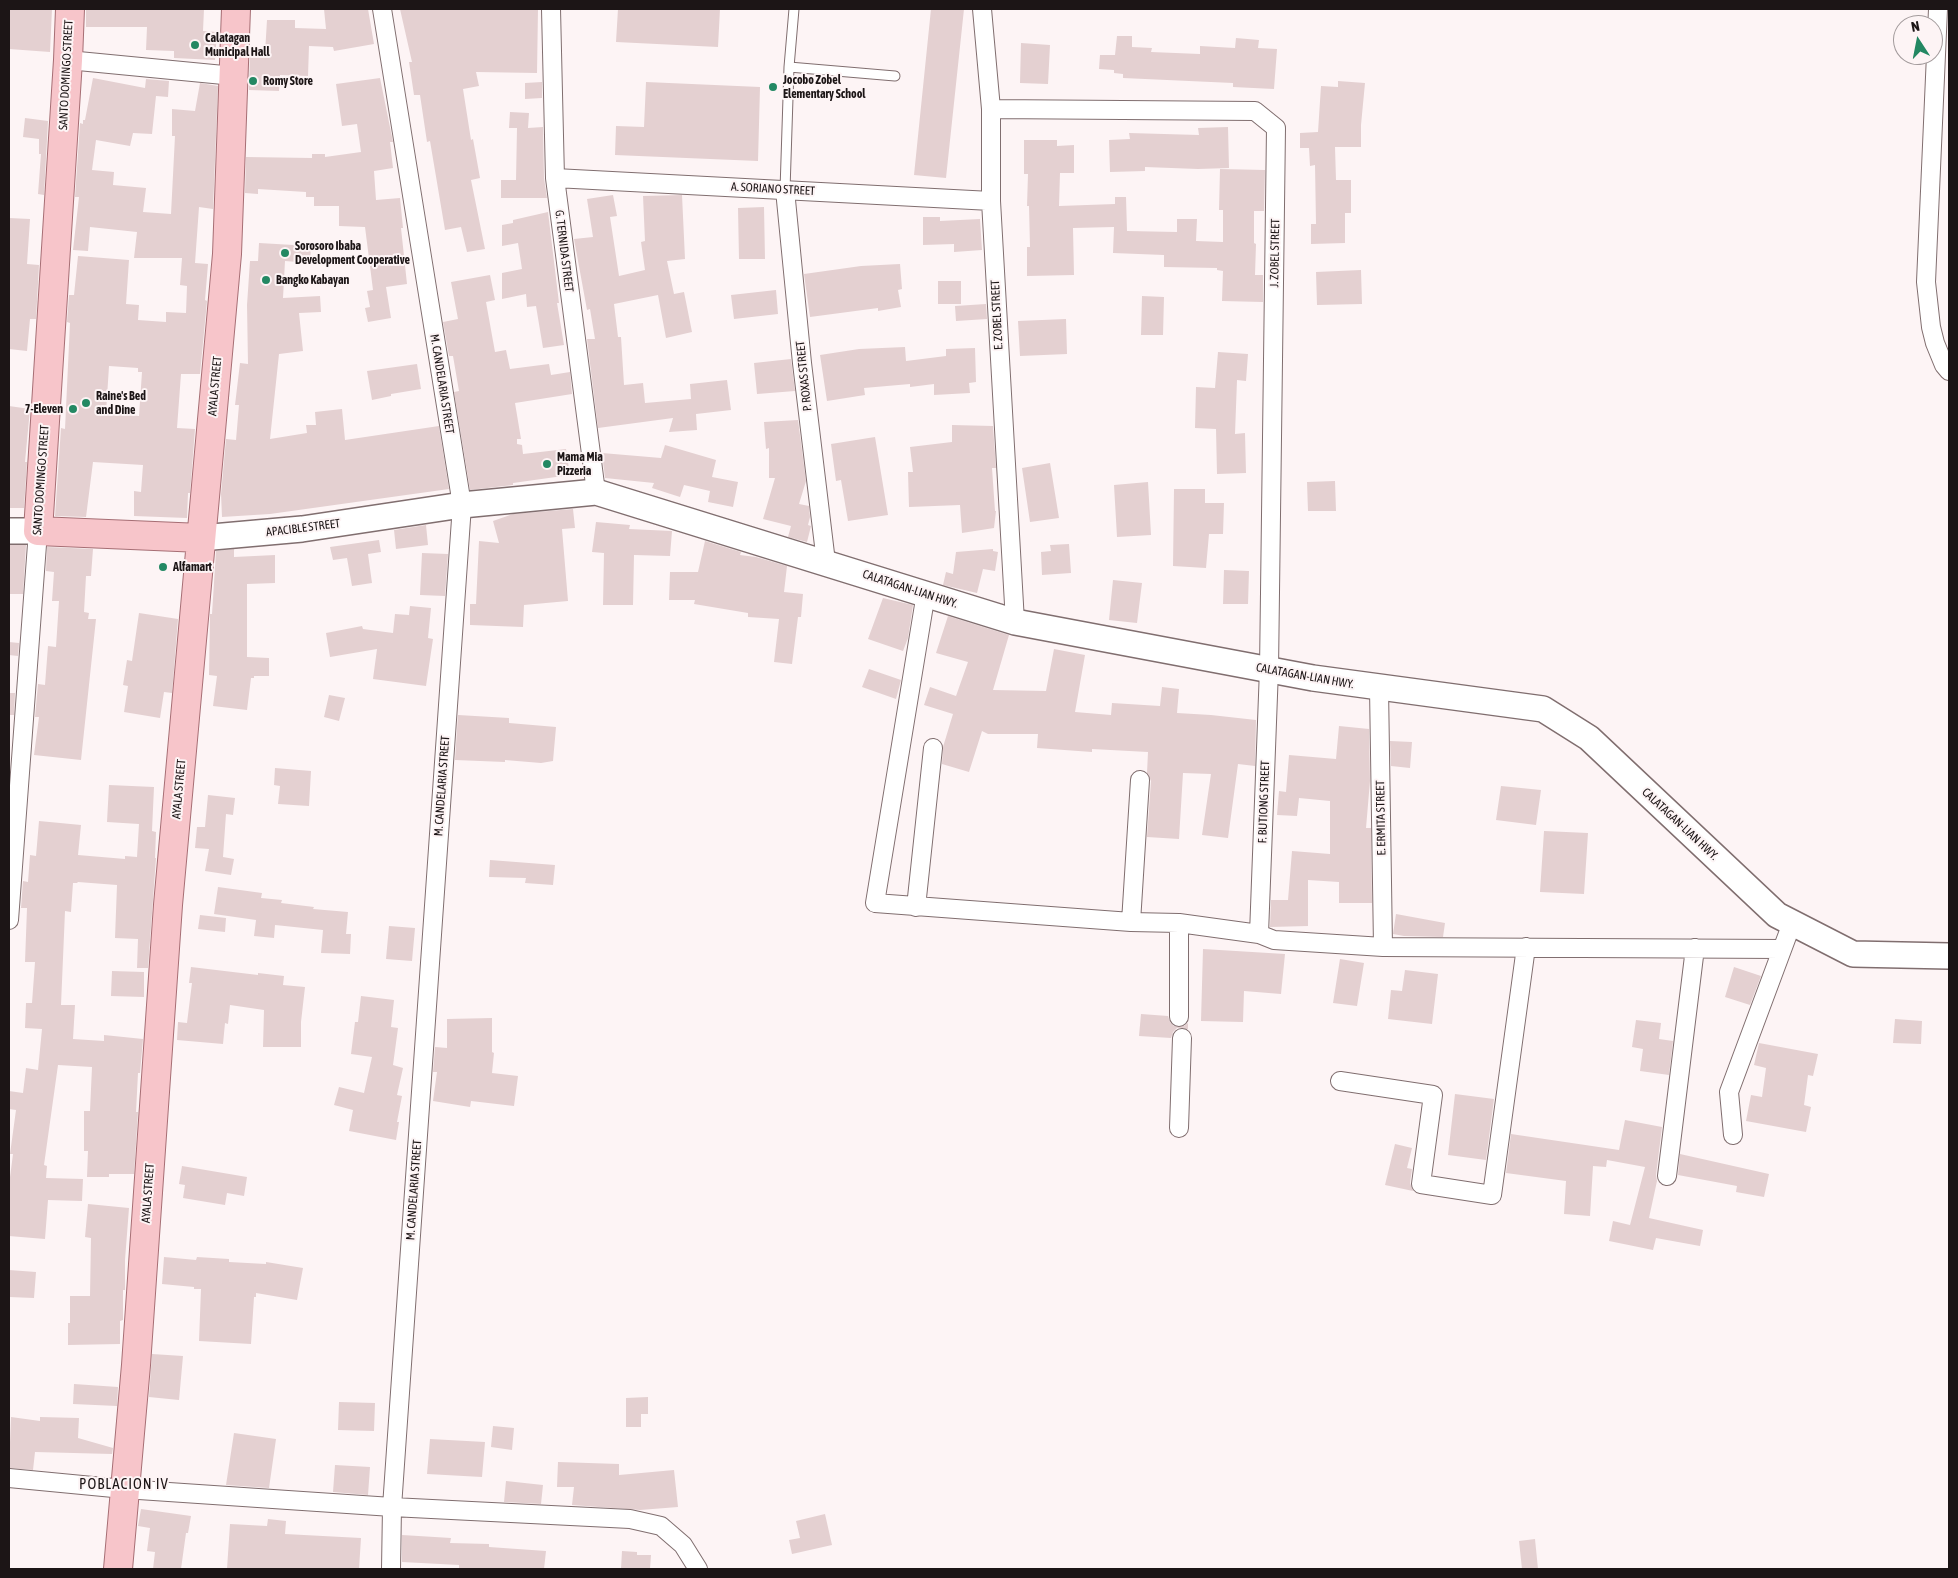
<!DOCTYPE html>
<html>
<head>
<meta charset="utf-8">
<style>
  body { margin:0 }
  #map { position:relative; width:1958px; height:1578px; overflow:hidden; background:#fdf4f5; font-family:"Asap Condensed",sans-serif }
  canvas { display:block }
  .frame { position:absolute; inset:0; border:10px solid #1c1516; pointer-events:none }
  .north { position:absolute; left:1893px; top:15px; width:50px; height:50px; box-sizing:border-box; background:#fdf4f5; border:1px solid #a39b9c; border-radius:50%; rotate:349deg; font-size:14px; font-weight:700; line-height:20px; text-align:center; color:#1c1516 }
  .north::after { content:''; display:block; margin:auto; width:18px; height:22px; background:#238863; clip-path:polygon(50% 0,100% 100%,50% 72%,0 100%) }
</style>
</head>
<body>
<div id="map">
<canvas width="1958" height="1578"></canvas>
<div class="frame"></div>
<div class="north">N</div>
</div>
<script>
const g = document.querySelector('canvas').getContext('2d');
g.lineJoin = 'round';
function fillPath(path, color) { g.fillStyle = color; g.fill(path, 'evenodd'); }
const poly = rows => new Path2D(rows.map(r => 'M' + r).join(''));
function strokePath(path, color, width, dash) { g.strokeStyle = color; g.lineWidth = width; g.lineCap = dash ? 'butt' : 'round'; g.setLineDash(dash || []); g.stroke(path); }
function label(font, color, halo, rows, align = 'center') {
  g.font = font + ' "Asap Condensed",sans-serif'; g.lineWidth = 4; g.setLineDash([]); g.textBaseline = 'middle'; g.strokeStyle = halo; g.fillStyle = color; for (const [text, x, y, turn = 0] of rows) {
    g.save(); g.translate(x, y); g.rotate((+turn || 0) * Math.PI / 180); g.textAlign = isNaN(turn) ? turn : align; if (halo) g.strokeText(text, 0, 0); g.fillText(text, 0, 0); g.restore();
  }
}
fillPath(poly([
  [9,9,52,9,50,52,9,49],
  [86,9,204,9,203,31,217,32,215,60,174,58,174,51,146,50,147,27,86,27],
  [324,9,368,9,374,44,334,51,333,47,309,46,308,76,280,75,279,91,249,90,250,53,265,53,267,20,295,20,295,28,326,29],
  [400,9,538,9,537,73,476,72,479,86,463,89,471,140,473,139,480,178,471,180,485,249,467,252,461,227,445,230,430,141,427,142,420,95,414,95,409,62,412,62],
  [618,9,720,9,718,47,616,42],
  [931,9,964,9,946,178,914,175],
  [1117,36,1132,36,1132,47,1152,48,1151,52,1200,54,1200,46,1235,48,1236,38,1259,40,1258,48,1277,49,1274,89,1233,87,1233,83,1123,78,1123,74,1114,73,1114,70,1099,69,1100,55,1115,55],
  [1021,43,1050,45,1048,84,1020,83],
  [93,78,145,88,146,79,169,81,168,97,156,96,152,134,133,133,130,146,96,140,92,170,114,172,113,185,146,188,143,212,171,214,175,136,172,136,172,109,195,111,200,83,218,86,213,209,199,207,195,263,208,264,205,300,207,301,200,374,181,374,177,428,195,429,190,493,188,493,187,518,134,516,134,491,141,492,143,465,93,462,86,517,55,516,61,428,65,429,70,323,67,322,69,295,74,295,78,256,129,260,126,304,139,305,138,320,166,322,166,312,186,313,187,286,180,285,182,258,134,258,137,232,90,227,88,251,73,250,79,197,75,197,80,123,83,124,83,120,85,120],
  [109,366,138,368,138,372,142,372,139,416,106,413],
  [380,78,393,142,390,142,393,168,374,171,376,200,400,198,403,228,401,228,407,284,386,287,391,318,368,322,365,308,370,307,367,291,373,290,365,227,339,226,339,206,314,206,314,197,306,197,306,192,258,189,258,194,245,193,246,157,312,158,312,154,325,154,325,157,361,152,357,124,342,126,336,84],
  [1338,81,1365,83,1361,125,1361,147,1335,147,1336,180,1351,180,1351,213,1345,213,1345,243,1311,244,1311,224,1316,224,1315,165,1310,166,1309,148,1300,148,1300,133,1318,132,1321,86,1338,87],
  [542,82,542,98,525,99,525,83],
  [646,82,760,87,758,161,615,155,616,126,644,127],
  [510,112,529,113,528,128,543,127,544,178,547,198,501,198,501,180,516,180,517,128,509,128],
  [25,118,48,121,44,195,38,194,41,154,39,154,39,139,23,137],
  [1228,127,1229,168,1198,169,1145,167,1145,171,1110,172,1109,140,1130,139,1129,133,1199,135,1198,128],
  [1024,140,1057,140,1057,146,1074,145,1074,173,1060,173,1059,206,1115,204,1115,197,1126,197,1127,231,1177,232,1177,219,1197,219,1196,241,1223,242,1223,210,1219,210,1220,169,1265,170,1264,211,1254,211,1254,243,1256,244,1255,275,1263,275,1263,302,1222,301,1223,271,1217,270,1217,268,1164,267,1164,255,1113,253,1114,227,1073,228,1074,275,1027,276,1027,247,1030,247,1029,206,1027,206,1028,174,1024,174],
  [613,195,617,216,610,217,619,276,645,270,641,242,645,241,643,196,682,195,685,259,667,261,674,294,684,292,692,332,666,338,658,295,614,304,618,337,621,337,624,385,643,383,645,403,691,399,690,384,727,380,731,410,696,414,697,430,669,432,673,418,598,428,587,339,595,339,590,309,587,310,574,239,593,237,587,199],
  [764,207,765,259,739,259,738,208],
  [548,212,559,303,557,303,564,345,543,348,536,306,527,307,526,294,502,299,502,273,522,269,518,243,502,246,502,225,513,223,513,220],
  [923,217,940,217,940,221,980,219,982,250,954,252,954,244,923,245],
  [9,218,30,219,27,264,39,265,36,319,30,319,27,351,9,349],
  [259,243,311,246,310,263,285,261,283,298,320,296,321,312,299,313,303,351,279,354,270,439,307,433,306,425,316,425,315,412,342,409,345,440,439,426,449,489,270,514,222,517,221,494,226,439,236,440,239,405,235,405,240,363,248,364,247,305,250,261,258,261],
  [900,264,902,289,898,290,901,307,878,311,878,308,810,317,804,274,861,266],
  [1361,270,1362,304,1317,305,1316,272],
  [490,275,495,300,486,302,495,352,506,350,510,369,549,364,551,375,570,372,572,394,515,403,521,439,517,439,517,444,522,445,523,454,566,449,570,475,513,483,513,485,470,490,454,392,459,391,453,356,449,356,443,322,458,319,451,282],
  [938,281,961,281,961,304,938,304],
  [776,290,778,314,734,319,731,295],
  [1142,296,1164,297,1163,335,1141,335],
  [986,304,987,319,956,321,955,306],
  [1066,319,1067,354,1020,356,1018,321],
  [905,347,906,361,946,356,946,349,975,348,976,382,969,383,970,393,934,395,934,384,910,387,910,384,864,388,865,395,827,401,820,355,859,349],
  [1218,352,1248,354,1246,381,1237,380,1235,434,1245,433,1246,473,1217,474,1216,429,1195,428,1196,387,1215,388],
  [791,359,795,391,757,394,754,363],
  [417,364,421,389,391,394,391,396,372,400,367,371],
  [9,406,30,409,25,462,27,462,24,508,9,508],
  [798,420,806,481,799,504,809,506,810,517,808,525,811,526,807,542,788,537,791,526,763,519,775,478,769,478,769,448,766,449,764,422],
  [952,425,993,426,996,468,992,468,995,511,996,511,994,528,962,533,960,505,909,507,908,472,913,472,910,447,952,442],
  [875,437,888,515,848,521,841,480,836,481,831,444],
  [665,445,716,460,712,477,738,482,733,507,708,502,710,491,684,485,680,497,652,488,654,483,605,478,602,453,661,458],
  [1050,463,1059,518,1030,522,1022,468],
  [1335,481,1336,511,1308,511,1307,482],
  [1148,482,1151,535,1117,537,1114,485],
  [1174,489,1205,489,1205,503,1224,503,1223,534,1209,534,1206,568,1173,566],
  [573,509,575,528,562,529,568,601,524,605,523,627,470,625,470,604,476,604,479,541,499,543,493,521,513,514],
  [596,522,630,525,629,529,672,531,670,556,634,555,633,605,603,605,604,553,592,552],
  [426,525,428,545,396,549,394,530],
  [379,540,381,552,368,554,372,583,352,586,347,558,333,560,330,547],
  [705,541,741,552,740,555,756,557,787,566,784,592,803,594,801,617,798,617,792,664,774,662,779,619,748,617,748,613,694,604,695,600,669,600,670,572,698,572],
  [1069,544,1071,573,1042,575,1041,552,1051,551,1050,545],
  [9,545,26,545,23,594,9,594],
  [47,547,93,549,91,576,86,576,84,612,89,613,88,619,96,619,81,760,34,755,39,717,35,717,38,684,45,685,48,646,56,647,59,601,52,601,54,572,46,571],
  [234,549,234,557,275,555,275,583,247,584,247,657,269,658,269,676,254,676,254,678,251,678,247,710,213,706,217,676,209,675,210,617,210,614,212,614,216,551],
  [993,549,993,551,998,552,995,571,983,569,977,593,943,585,946,572,953,574,956,552],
  [422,553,448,554,445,596,420,595],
  [1224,570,1249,571,1248,604,1223,604],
  [1113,580,1142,583,1137,623,1109,620],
  [883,598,913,605,908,638,903,651,868,639],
  [410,606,431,608,428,638,433,639,426,686,373,679,377,649,330,657,326,633,362,626,363,629,393,633,395,614,409,615],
  [139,613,178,619,172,693,164,692,160,718,124,712,128,686,123,685,127,660,132,661],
  [948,616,1009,635,993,690,1046,691,1054,649,1085,655,1075,712,1111,715,1112,703,1160,706,1162,687,1179,689,1177,713,1211,715,1256,720,1255,766,1238,764,1228,838,1202,835,1211,774,1183,773,1179,839,1147,837,1151,781,1147,773,1148,752,1092,749,1092,752,1037,748,1038,734,988,734,982,731,969,772,942,764,943,747,953,714,924,705,930,687,956,696,968,662,936,653],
  [9,642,19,643,18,656,9,655],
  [869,669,901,680,896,699,862,687],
  [9,693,15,693,14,715,9,715],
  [329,695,345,698,339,721,324,717],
  [458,715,509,718,509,723,556,727,553,761,541,763,505,760,505,762,455,760],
  [1339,726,1369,729,1370,781,1366,828,1371,828,1372,903,1339,903,1339,882,1308,880,1308,926,1270,927,1271,900,1288,900,1292,851,1330,854,1330,801,1299,798,1297,816,1277,815,1279,791,1286,792,1289,755,1336,759],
  [1390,741,1412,742,1410,768,1391,766],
  [275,768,311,771,309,806,278,804,280,786,274,785],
  [109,785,154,787,152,831,156,832,155,858,156,858,148,968,137,968,138,939,115,938,117,885,78,882,77,883,73,883,71,912,65,911,61,1005,75,1005,73,1039,104,1041,104,1035,143,1039,140,1073,138,1073,136,1112,138,1112,134,1174,109,1174,109,1177,87,1177,88,1151,84,1151,84,1111,90,1111,92,1067,58,1065,44,1165,47,1166,46,1178,83,1179,82,1201,48,1200,45,1239,9,1236,9,1185,13,1154,10,1154,16,1110,9,1109,9,1091,23,1093,26,1068,38,1070,42,1029,25,1028,26,1003,32,1003,35,962,25,962,27,908,21,908,23,881,28,882,30,855,36,856,39,821,81,825,78,855,125,859,125,856,137,857,139,824,107,822],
  [1501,786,1541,790,1536,825,1496,820],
  [208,795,235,798,233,815,226,814,223,857,234,859,231,875,205,871,209,849,195,848,197,827,205,827],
  [1544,831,1588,833,1584,894,1540,892],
  [490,860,555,865,553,885,525,883,526,878,489,877],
  [218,887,262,893,261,898,282,900,281,903,314,907,313,909,348,912,346,934,351,934,350,954,321,953,323,930,275,925,274,938,254,936,256,920,214,914],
  [1396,914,1445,923,1443,937,1404,936,1393,934],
  [200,915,226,918,225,932,198,929],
  [389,926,415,928,412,961,386,959],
  [1203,949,1285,954,1281,994,1244,991,1243,1022,1201,1021],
  [1340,959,1364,963,1357,1006,1333,1003],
  [191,967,258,975,258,973,284,976,283,985,305,987,301,1022,301,1047,263,1047,264,1010,230,1005,228,1024,225,1023,223,1044,177,1040,178,1022,187,1023,192,983,189,983],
  [1734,967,1761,976,1750,1005,1725,997],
  [1405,970,1438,974,1432,1024,1388,1019,1391,990,1402,991],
  [112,971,144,972,144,997,111,996],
  [361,996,394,1000,391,1027,398,1028,393,1065,403,1068,397,1095,402,1096,397,1122,399,1122,396,1140,349,1131,353,1110,334,1105,339,1087,364,1093,372,1057,351,1054,355,1022,358,1022],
  [1141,1014,1168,1016,1170,1022,1174,1026,1184,1026,1188,1023,1188,1029,1177,1028,1173,1032,1171,1038,1139,1036],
  [492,1018,492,1052,494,1053,492,1073,518,1076,514,1106,471,1101,470,1107,433,1101,437,1072,433,1072,435,1047,447,1048,447,1019],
  [1895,1019,1922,1021,1921,1044,1893,1043],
  [1636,1020,1661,1023,1659,1039,1673,1041,1669,1075,1640,1071,1643,1049,1632,1047],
  [1759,1043,1818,1054,1813,1076,1808,1075,1804,1105,1811,1107,1806,1132,1746,1121,1751,1095,1762,1097,1766,1068,1754,1065],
  [1455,1094,1494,1099,1486,1160,1448,1155],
  [1625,1120,1662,1127,1656,1175,1657,1181,1649,1218,1703,1230,1700,1246,1656,1238,1653,1250,1609,1241,1613,1221,1630,1225,1645,1167,1607,1160,1606,1167,1593,1166,1590,1216,1564,1214,1566,1181,1506,1173,1511,1134,1619,1150],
  [1395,1144,1412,1148,1407,1168,1412,1169,1410,1183,1413,1191,1385,1185],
  [1680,1154,1769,1174,1764,1197,1736,1192,1737,1186,1678,1175],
  [182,1166,247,1177,244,1196,227,1193,225,1205,183,1198,185,1185,179,1184],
  [88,1204,129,1208,125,1260,125,1290,123,1290,123,1320,120,1321,120,1344,68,1345,68,1323,70,1323,70,1296,90,1296,91,1238,85,1237],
  [164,1257,196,1260,197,1257,229,1259,229,1262,266,1264,266,1262,303,1268,297,1300,256,1293,256,1297,254,1297,251,1344,199,1341,201,1289,194,1289,194,1287,162,1284],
  [9,1270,36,1272,34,1298,9,1297],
  [152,1354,183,1356,179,1400,149,1397],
  [74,1384,118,1387,117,1406,73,1404],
  [648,1397,648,1414,641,1414,641,1427,626,1427,626,1398],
  [339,1402,375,1403,374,1431,338,1430],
  [11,1417,40,1421,40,1417,79,1418,78,1438,113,1448,112,1454,35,1452,33,1470,9,1468],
  [493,1426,514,1428,512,1450,491,1447],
  [234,1433,276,1439,269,1488,226,1485],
  [430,1439,485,1442,482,1477,427,1474],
  [558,1462,619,1464,619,1475,674,1470,678,1507,640,1510,572,1505,574,1487,557,1487],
  [335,1465,370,1467,368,1495,333,1492],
  [506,1481,543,1485,541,1504,504,1502],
  [141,1509,191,1516,188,1533,186,1533,181,1569,153,1569,155,1552,147,1551,150,1528,138,1526],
  [825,1514,832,1545,792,1554,789,1540,800,1538,796,1521],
  [268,1519,286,1521,285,1534,361,1538,359,1569,330,1568,330,1569,227,1569,230,1524,267,1526],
  [402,1535,451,1538,450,1543,489,1544,489,1547,546,1551,544,1569,459,1569,459,1565,402,1562],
  [1535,1539,1538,1569,1522,1569,1519,1541],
  [622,1551,637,1552,637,1555,651,1555,650,1569,621,1569]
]), '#e4d0d1');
const lane = poly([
  [789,67,895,76],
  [785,190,789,67,794,9]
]);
const street = poly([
  [382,9,462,505,392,1507,391,1569],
  [551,9,555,178,596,492],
  [982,9,991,109,991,201,1015,622],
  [1938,9,1926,282,1931,327,1935,343,1944,365,1949,371],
  [68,60,234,76],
  [991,109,1255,111,1276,128,1269,669,1259,934],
  [555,178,991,201],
  [785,190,802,363,826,562],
  [926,593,875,903,1131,922,1179,923,1259,934,1274,940,1383,947,1782,949],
  [1379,688,1383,947],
  [916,907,933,748],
  [9,920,38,531],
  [1131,922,1140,780],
  [1179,1017,1179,923],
  [1340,1081,1433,1095,1421,1184,1492,1195,1526,947],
  [1179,1128,1182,1038],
  [1733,1135,1729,1092,1792,923],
  [1667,1176,1695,948],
  [9,1478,124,1489,392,1507,630,1519,661,1526,683,1545,698,1569]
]);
const secondary = poly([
  [9,531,38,531],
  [201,538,302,529,462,505,596,492,1015,622,1313,678,1543,709,1589,738,1777,915,1853,954,1949,956]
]);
const primary = poly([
  [70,9,68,60,38,531,201,538],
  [118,1569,136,1365,168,905,227,254,236,9]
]);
strokePath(lane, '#806e6f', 11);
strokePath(street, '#806e6f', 20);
strokePath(secondary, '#806e6f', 28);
strokePath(primary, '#a66e74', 30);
strokePath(lane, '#fff', 9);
strokePath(street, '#fff', 18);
strokePath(secondary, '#fff', 25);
strokePath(primary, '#f7c5ca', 28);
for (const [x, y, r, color] of [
  [195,45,5,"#238863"],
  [253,81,5,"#238863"],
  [773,87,5,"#238863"],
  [285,253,5,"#238863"],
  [266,280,5,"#238863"],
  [86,403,5,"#238863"],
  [73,409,5,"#238863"],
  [547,464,5,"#238863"],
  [163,567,5,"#238863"]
]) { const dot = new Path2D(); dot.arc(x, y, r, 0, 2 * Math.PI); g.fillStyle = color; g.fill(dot); strokePath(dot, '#fdf4f5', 2); }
label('bold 12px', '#1c1516', '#fdf4f5', [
  ["Calatagan",205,38],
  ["Municipal Hall",205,52],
  ["Jocobo Zobel",783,80],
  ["Elementary School",783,94],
  ["Romy Store",263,81],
  ["Sorosoro Ibaba",295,246],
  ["Development Cooperative",295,260],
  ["Bangko Kabayan",276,280],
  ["Raine's Bed",96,396],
  ["and Dine",96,410],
  ["7-Eleven",63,409,"right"],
  ["Mama Mia",557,457],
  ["Pizzeria",557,471],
  ["Alfamart",173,567]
], 'left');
label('12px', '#1c1516', '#fdf4f5', [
  ["SANTO DOMINGO STREET",66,75,-87],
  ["A. SORIANO STREET",773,189,3],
  ["G. TERNIDA STREET",564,251,83],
  ["J. ZOBEL STREET",1275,253,-89],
  ["E. ZOBEL STREET",997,315,-93],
  ["P. ROXAS STREET",804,376,-96],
  ["M. CANDELARIA STREET",442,384,81],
  ["AYALA STREET",215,386,-85],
  ["SANTO DOMINGO STREET",41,480,-86],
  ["APACIBLE STREET",303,528,-7],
  ["CALATAGAN-LIAN HWY.",910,589,18],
  ["CALATAGAN-LIAN HWY.",1305,676,10],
  ["M. CANDELARIA STREET",442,786,-86],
  ["AYALA STREET",179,789,-85],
  ["F. BUTIONG STREET",1264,802,-88],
  ["E. ERMITA STREET",1381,818,-91],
  ["CALATAGAN-LIAN HWY.",1680,824,43],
  ["M. CANDELARIA STREET",414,1190,-86],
  ["AYALA STREET",148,1193,-86]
]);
g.letterSpacing = '1px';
label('15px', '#1c1516', '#fdf4f5', [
  ["POBLACION IV",124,1484]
]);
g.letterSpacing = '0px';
</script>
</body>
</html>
